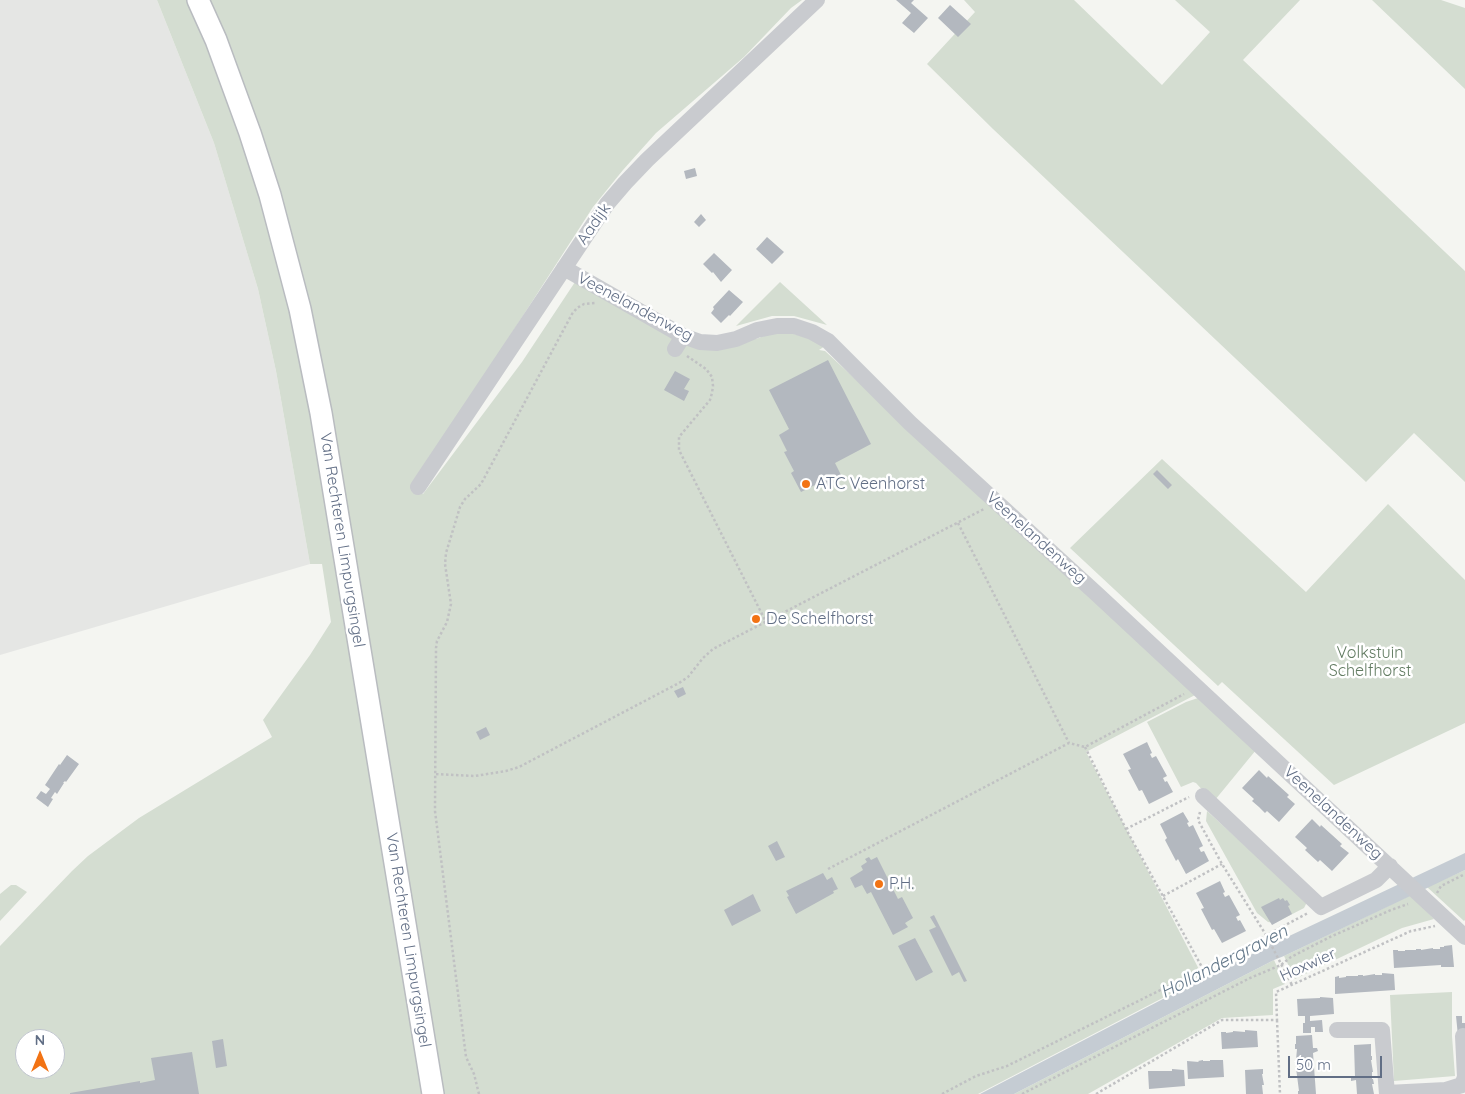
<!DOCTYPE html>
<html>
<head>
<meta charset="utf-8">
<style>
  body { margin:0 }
  #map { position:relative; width:1465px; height:1094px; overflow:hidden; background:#f4f5f1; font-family:Quicksand,sans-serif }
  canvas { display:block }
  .north { position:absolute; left:15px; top:1029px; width:50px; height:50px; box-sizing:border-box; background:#fff; border:1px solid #c0c5ce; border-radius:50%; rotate:0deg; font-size:14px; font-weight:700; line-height:20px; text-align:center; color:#616e85 }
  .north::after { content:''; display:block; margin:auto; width:18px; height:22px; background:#f27314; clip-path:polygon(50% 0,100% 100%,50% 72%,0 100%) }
  .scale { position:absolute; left:1288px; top:1056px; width:94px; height:22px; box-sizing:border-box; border:2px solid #616e85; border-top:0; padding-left:6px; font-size:15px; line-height:18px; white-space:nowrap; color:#616e85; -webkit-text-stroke:4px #fff; paint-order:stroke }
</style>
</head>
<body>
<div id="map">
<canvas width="1465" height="1094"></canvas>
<div class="north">N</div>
<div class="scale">50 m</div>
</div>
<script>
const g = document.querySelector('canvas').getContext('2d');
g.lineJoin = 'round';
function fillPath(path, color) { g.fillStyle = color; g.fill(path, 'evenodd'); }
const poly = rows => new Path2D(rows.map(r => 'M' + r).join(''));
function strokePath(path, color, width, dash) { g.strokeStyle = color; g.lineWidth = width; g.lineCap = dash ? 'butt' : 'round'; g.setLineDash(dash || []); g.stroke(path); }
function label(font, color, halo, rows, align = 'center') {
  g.font = font + ' Quicksand,sans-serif'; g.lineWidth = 5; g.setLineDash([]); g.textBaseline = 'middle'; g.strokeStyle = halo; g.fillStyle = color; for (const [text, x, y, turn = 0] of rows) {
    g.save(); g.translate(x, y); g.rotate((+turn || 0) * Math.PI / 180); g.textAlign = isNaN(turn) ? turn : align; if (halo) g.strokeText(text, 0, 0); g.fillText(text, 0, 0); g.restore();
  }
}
fillPath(poly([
  [0,0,157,0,214,143,258,289,276,371,310,564,0,655]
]), '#e5e6e4');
fillPath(poly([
  [157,0,189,0,204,37,234,116,238,133,257,189,271,235,293,323,317,443,425,1094,0,1094,0,946,72,871,88,856,139,818,272,737,263,720,310,655,331,622,322,564,310,564,276,371,258,289,214,143],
  [25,1039,55,1039,55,1069,25,1069],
  [207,0,802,0,791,8,744,57,656,133,623,170,593,207,499,353,410,487,423,494,522,362,577,279,687,342,756,339,772,333,794,334,810,338,825,346,819,350,825,351,1197,694,1086,752,1203,977,978,1094,442,1094,336,457],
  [964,0,1074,0,1162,85,1210,32,1175,0,1300,0,1243,60,1465,271,1465,482,1414,433,1366,482,993,129,927,64,975,12],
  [1372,0,1441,0,1465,8,1465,89],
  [780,282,827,325,794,316,772,316,736,326],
  [1162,459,1306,592,1388,504,1465,580,1465,723,1334,785,1222,682,1218,686,1070,548],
  [1198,698,1256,750,1215,800,1207,795,1196,783,1193,782,1181,787,1147,722,1186,702],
  [1207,811,1307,902,1304,908,1275,923,1268,922,1257,913,1206,821],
  [1465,870,1465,920,1464,921,1427,887],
  [11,885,16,885,27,892,0,921,0,894],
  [1411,895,1434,919,1402,928,1295,979,1284,956],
  [1274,960,1285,984,1273,989,1273,1015,1222,1018,1088,1094,1014,1094],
  [1452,992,1452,1036,1455,1076,1394,1081,1390,995]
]), '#d4ddd1');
fillPath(poly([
  [1465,853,1465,870,1284,956,1274,960,1014,1094,980,1094,1163,999,1268,946]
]), '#c5ccd3');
fillPath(poly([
  [896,0,914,0,911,3,928,18,914,33,902,23,911,13],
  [950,5,971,24,958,37,938,18],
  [695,168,697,176,686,179,684,171],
  [701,214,706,220,699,227,694,222],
  [767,237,784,252,772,264,756,249],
  [714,253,732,270,721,282,713,272,712,273,703,264],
  [729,290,743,302,730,316,729,315,721,323,711,313,714,309,713,307],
  [828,360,871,444,835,463,843,479,824,488,821,482,801,492,791,473,794,471,784,452,787,451,779,435,789,429,769,390],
  [675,371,690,379,684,389,689,391,684,401,664,390],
  [1157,470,1172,485,1168,489,1153,474],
  [683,687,686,694,678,698,674,691],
  [486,727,490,735,480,740,476,732],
  [1147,742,1152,753,1150,754,1152,758,1156,756,1167,776,1163,778,1165,782,1167,781,1173,792,1149,804,1142,790,1139,791,1128,770,1131,769,1123,754],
  [67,755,79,764,66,782,65,781,63,783,64,783,57,794,55,792,51,798,53,799,48,807,36,798,41,791,46,794,50,789,45,785,59,764,60,765],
  [1259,770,1267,778,1268,776,1289,795,1287,797,1295,804,1279,822,1267,811,1265,813,1259,807,1252,801,1254,799,1242,788],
  [1183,812,1189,822,1187,823,1189,827,1193,825,1203,846,1199,848,1201,852,1204,851,1209,861,1186,874,1178,859,1176,861,1165,840,1167,838,1160,824],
  [1312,819,1320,827,1321,825,1342,844,1340,846,1349,853,1332,871,1320,860,1318,862,1305,850,1307,848,1295,837],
  [777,841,785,857,776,861,768,846],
  [869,857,871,860,877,857,898,899,902,897,913,918,905,923,908,927,893,935,871,892,867,894,862,885,855,888,850,878,863,870,861,866,867,862,865,859],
  [823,873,827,880,832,877,838,889,833,891,834,893,796,914,787,897,789,896,786,891],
  [1220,881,1225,892,1223,893,1225,897,1229,895,1240,915,1236,917,1238,921,1240,920,1246,931,1222,943,1214,929,1212,930,1201,909,1204,908,1196,893],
  [753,894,761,911,732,926,724,910],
  [1279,898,1280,900,1283,898,1285,901,1287,900,1290,905,1288,906,1292,914,1272,925,1261,907],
  [934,915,967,981,964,982,959,972,952,976,929,930,936,927,930,917],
  [915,938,933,972,916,981,898,946],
  [1452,945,1454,967,1441,967,1441,965,1394,968,1393,950,1398,950,1398,951,1405,951,1405,950,1416,950,1416,949,1421,949,1421,950,1433,948,1433,949,1440,949,1440,947,1444,947,1444,946],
  [1382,973,1394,974,1395,990,1335,994,1335,977,1339,976,1339,978,1346,977,1346,976,1358,976,1358,975,1363,975,1363,976,1375,974,1375,975,1382,975],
  [1320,997,1333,998,1334,1014,1310,1016,1310,1021,1322,1020,1323,1032,1315,1032,1315,1027,1311,1027,1311,1033,1303,1033,1303,1023,1305,1023,1305,1016,1298,1016,1297,999,1320,998],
  [1456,1016,1462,1016,1462,1023,1465,1023,1465,1035,1458,1036],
  [1245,1030,1257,1031,1258,1047,1222,1049,1221,1032,1226,1032,1226,1033,1233,1032,1233,1031,1245,1032],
  [1312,1035,1313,1048,1317,1048,1318,1051,1313,1053,1316,1094,1298,1094,1298,1091,1299,1091,1296,1068,1298,1068,1297,1060,1296,1060,1297,1049,1295,1049,1295,1044,1296,1044,1296,1036],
  [223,1039,227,1066,216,1068,212,1041],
  [1371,1044,1371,1056,1372,1056,1372,1060,1371,1060,1373,1072,1372,1072,1372,1079,1373,1079,1374,1084,1372,1084,1374,1094,1357,1094,1356,1080,1351,1081,1351,1077,1355,1077,1354,1045],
  [192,1052,199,1094,70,1094,70,1093,140,1081,140,1083,155,1080,151,1058],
  [1203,1060,1203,1061,1210,1061,1210,1060,1223,1060,1224,1077,1188,1079,1187,1061,1199,1062,1198,1061],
  [1172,1069,1184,1070,1185,1086,1149,1089,1148,1071,1172,1071],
  [1263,1069,1263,1074,1262,1074,1264,1085,1262,1085,1263,1094,1246,1094,1245,1070]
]), '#b3b8bf');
const major = poly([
  [198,0,216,40,250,133,270,195,300,309,321,413,433,1094]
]);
strokePath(major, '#b9bcc0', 24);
strokePath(poly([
  [687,356,706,369,712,377,713,386,712,393,710,400,679,437,679,450,766,622],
  [958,523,1069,743],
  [1085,747,1126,829,1203,969],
  [436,774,475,776,506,771,519,767,679,683,688,677,703,658,713,649,984,509],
  [1200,812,1198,820,1222,864,1266,935,1292,985],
  [1126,829,1189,797],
  [828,869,1069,743,1085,747,1184,694],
  [1437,893,1441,886,1465,874],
  [1163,896,1222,864],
  [1277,1020,1280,1094],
  [479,1094,474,1074,466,1057,435,811,436,648,437,641,447,622,451,604,445,564,446,553,460,507,465,499,481,484,572,314,577,308,584,304,595,303],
  [942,1094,976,1076,1007,1066,1203,969,1308,913],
  [1022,1094,1250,978,1281,965,1291,957,1330,937,1391,910,1408,904],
  [1096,1094,1222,1020,1277,1020,1276,992,1411,931,1435,926]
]), '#c0c1c3', 2.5, [2.5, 2.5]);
strokePath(poly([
  [564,268,683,336,700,342,717,343,736,339,757,330,777,326,794,326,812,332,828,341,910,423,1099,596,1465,937],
  [675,349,683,336],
  [418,487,607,204,625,183,647,160,817,0],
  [1203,796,1321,907,1376,880,1390,866],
  [1337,1030,1382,1030,1387,1094],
  [1387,1093,1446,1090,1462,1085,1465,1077,1463,1036]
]), '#c9cbcf', 16);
strokePath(major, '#fff', 21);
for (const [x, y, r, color] of [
  [806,484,5,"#f27314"],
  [756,619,5,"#f27314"],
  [879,884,5,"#f27314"]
]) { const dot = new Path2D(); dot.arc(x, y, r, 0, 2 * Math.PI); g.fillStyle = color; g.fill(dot); strokePath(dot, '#fff', 2); }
label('16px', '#616e85', '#fff', [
  ["Aadijk",594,224,-55],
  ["Veenelandenweg",635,307,28],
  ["Veenelandenweg",1036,538,42],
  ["Van Rechteren Limpurgsingel",342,540,81],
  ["Veenelandenweg",1333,813,43],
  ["Van Rechteren Limpurgsingel",408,940,81],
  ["Hoxwier",1308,965,-24]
]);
label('16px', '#616e85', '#fff', [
  ["ATC Veenhorst",816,484],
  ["De Schelfhorst",766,619],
  ["P.H.",889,884]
], 'left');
label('16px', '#617b61', '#fff', [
  ["Volkstuin",1370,653],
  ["Schelfhorst",1370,671]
]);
label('italic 18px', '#627789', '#fff', [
  ["Hollandergraven",1224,962,-27]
]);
</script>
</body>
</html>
